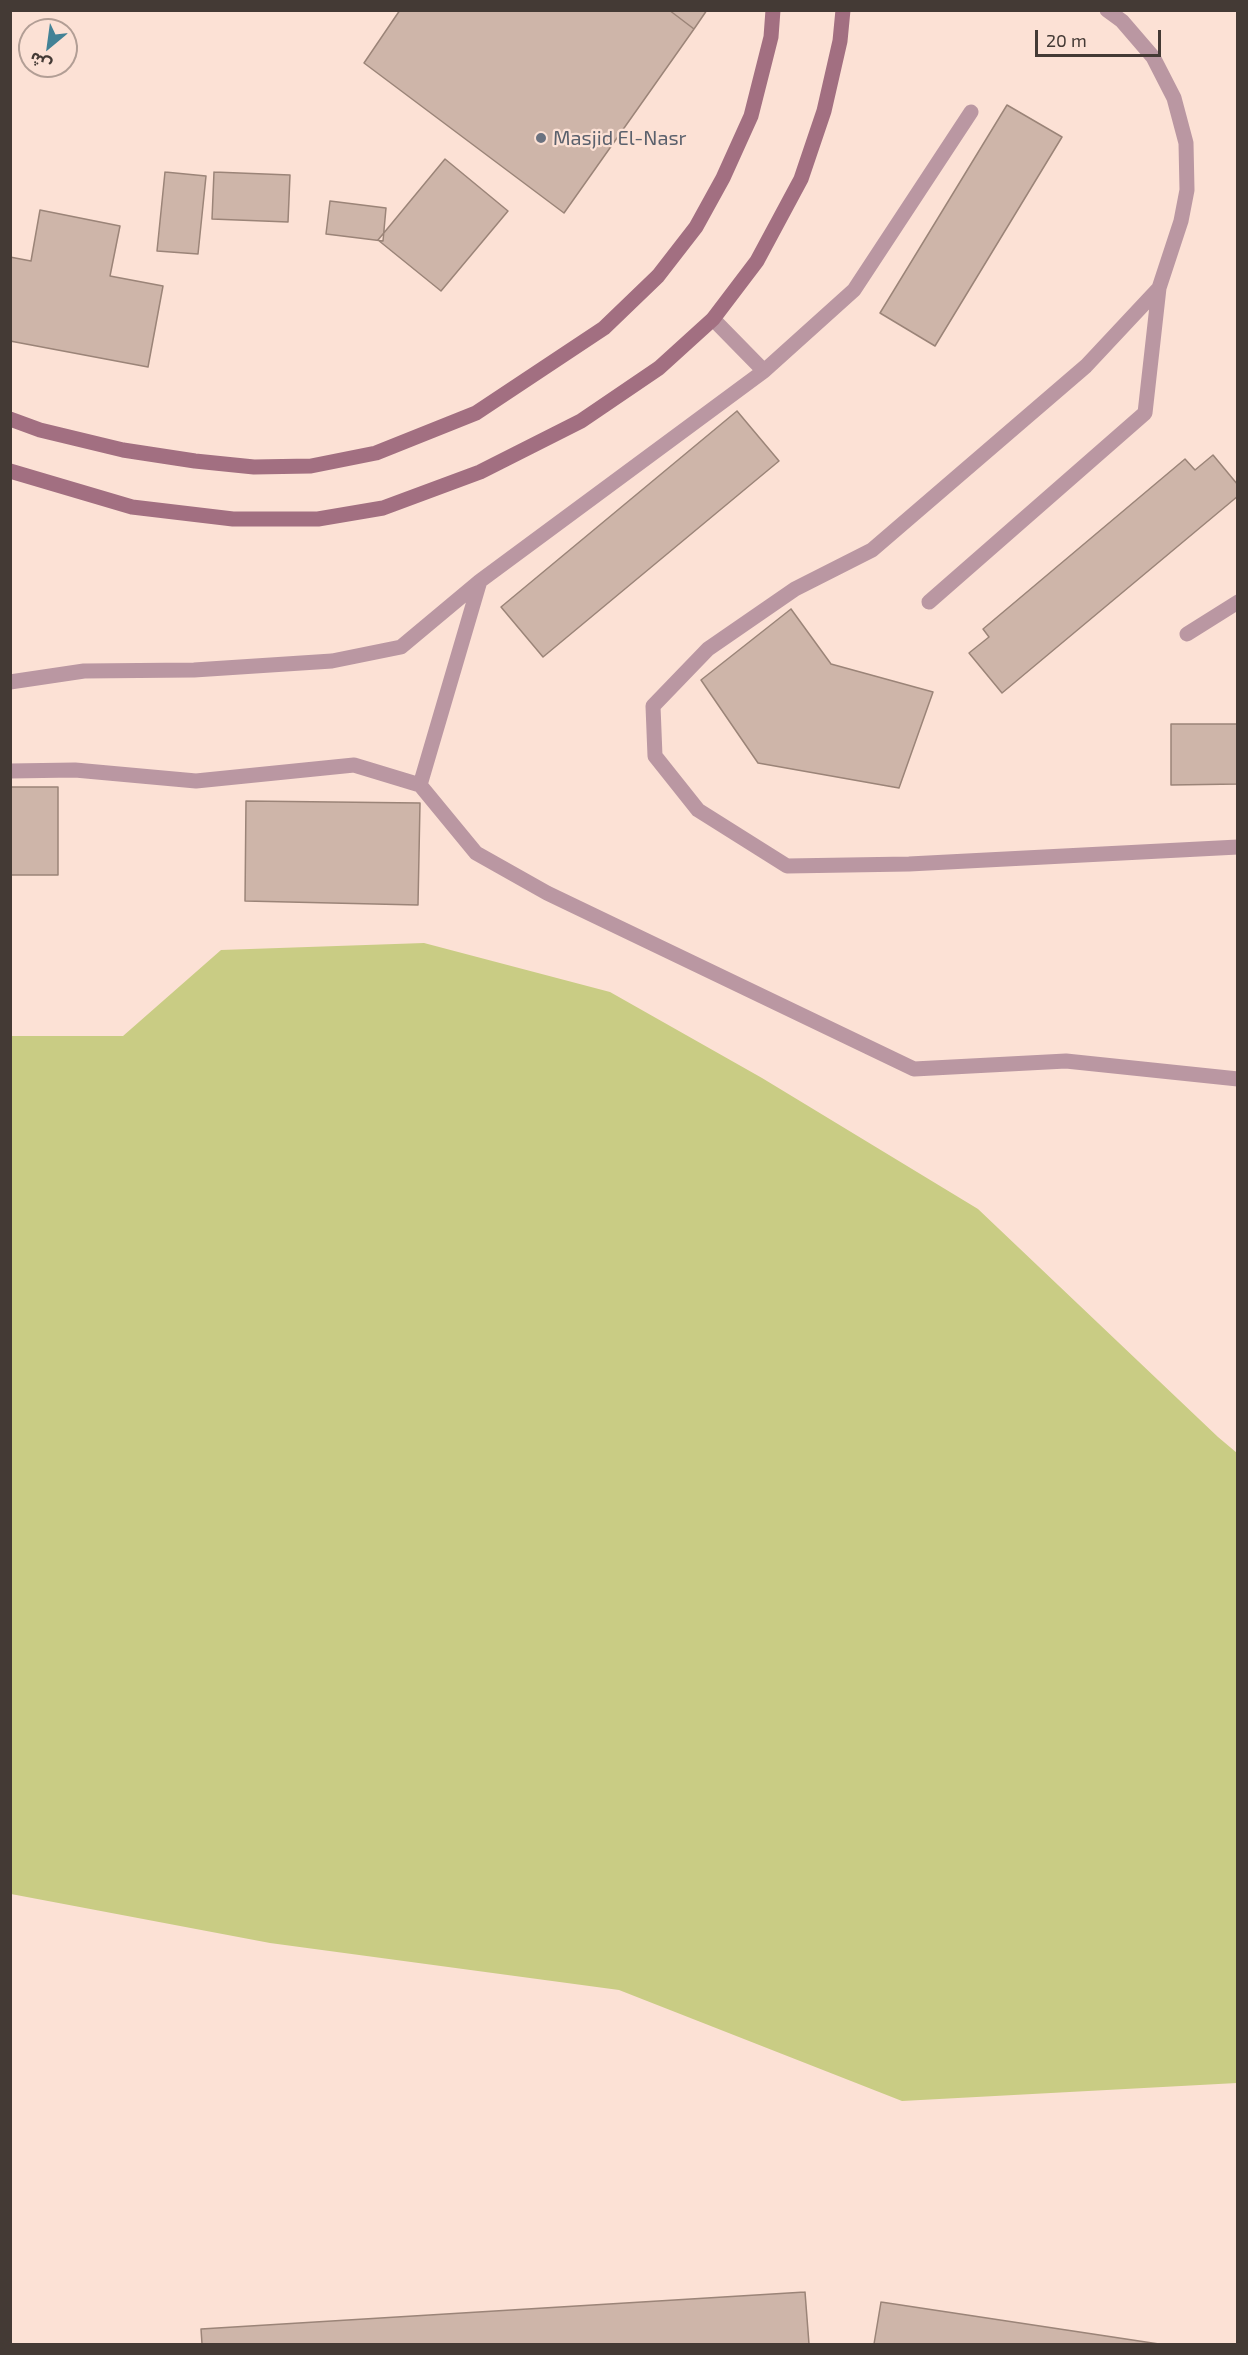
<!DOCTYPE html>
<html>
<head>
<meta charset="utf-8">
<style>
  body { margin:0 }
  #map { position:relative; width:1248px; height:2355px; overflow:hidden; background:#fce1d5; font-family:"Exo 2","Noto Sans Arabic",sans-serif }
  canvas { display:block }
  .frame { position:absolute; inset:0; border:12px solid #443a35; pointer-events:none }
  .north { position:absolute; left:18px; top:18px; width:60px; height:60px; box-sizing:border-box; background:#fce1d5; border:2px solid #b29e95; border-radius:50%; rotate:209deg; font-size:16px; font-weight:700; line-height:24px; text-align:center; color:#443a35 }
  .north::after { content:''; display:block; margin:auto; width:21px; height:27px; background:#438296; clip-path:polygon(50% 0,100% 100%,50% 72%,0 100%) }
  .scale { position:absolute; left:1035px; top:30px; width:126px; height:27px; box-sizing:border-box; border:3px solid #443a35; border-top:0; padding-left:8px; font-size:18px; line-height:21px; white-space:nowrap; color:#443a35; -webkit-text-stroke:4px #fce1d5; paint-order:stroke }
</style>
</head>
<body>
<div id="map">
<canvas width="1248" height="2355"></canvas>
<div class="frame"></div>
<div class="north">ش</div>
<div class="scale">20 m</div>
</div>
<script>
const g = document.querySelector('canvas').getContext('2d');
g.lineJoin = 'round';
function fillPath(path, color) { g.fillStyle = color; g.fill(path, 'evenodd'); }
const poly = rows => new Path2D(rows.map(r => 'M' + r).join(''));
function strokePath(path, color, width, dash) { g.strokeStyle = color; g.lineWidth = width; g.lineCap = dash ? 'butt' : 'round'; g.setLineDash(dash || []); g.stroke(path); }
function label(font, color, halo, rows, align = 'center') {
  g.font = font + ' "Exo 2",sans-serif'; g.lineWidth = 4.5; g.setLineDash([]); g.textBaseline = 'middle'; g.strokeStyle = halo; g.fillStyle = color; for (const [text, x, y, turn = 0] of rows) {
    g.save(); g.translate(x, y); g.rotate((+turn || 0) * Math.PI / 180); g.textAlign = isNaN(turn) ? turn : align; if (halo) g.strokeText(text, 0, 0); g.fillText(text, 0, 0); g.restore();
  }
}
fillPath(poly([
  [424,943,610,992,762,1078,978,1209,1218,1437,1237,1453,1237,2083,902,2101,619,1990,270,1943,11,1894,11,1036,123,1036,221,950]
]), '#c9cc84');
const building = poly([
  [400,10,669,10,694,29,564,213,364,63,400,10],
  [669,10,707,10,694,29,669,10],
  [1007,105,1062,137,935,346,880,313,1007,105],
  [445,159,508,211,441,291,378,240,445,159],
  [165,172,206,176,198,254,157,251,165,172],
  [214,172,290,175,288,222,212,219,214,172],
  [330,201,386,208,383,241,326,234,330,201],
  [40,210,120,226,110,276,163,286,148,367,10,341,10,257,31,261,40,210],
  [737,411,779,461,543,657,501,607,737,411],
  [1213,455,1238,485,1238,496,1002,693,969,653,989,637,983,629,1185,459,1195,470,1213,455],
  [791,609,831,664,933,692,899,788,758,763,701,680,791,609],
  [1171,724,1238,724,1238,784,1171,785,1171,724],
  [10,787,58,787,58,875,10,875,10,787],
  [246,801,420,803,418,905,245,901,246,801],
  [805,2292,809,2344,202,2344,201,2329,805,2292],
  [881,2302,1159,2344,874,2344,881,2302]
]);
fillPath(building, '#ceb5a9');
strokePath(building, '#9b8478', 1.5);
strokePath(poly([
  [1107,10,1122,21,1153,57,1174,98,1186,143,1187,190,1181,221,1159,288,1086,366,872,550,795,589,708,649,653,706,655,756,698,810,787,866,909,864,1238,847],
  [764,371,854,290,971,112],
  [929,602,1145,413,1159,288],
  [1187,634,1238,602],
  [10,682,84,671,194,670,332,661,401,647,480,581,764,371,713,319],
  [10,771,75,770,196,781,354,765,420,785,476,853,547,893,914,1069,1066,1061,1238,1079],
  [420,785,480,581]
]), '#ba97a2', 15);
strokePath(poly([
  [10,419,40,430,123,450,195,461,254,467,311,466,376,453,476,413,604,328,658,276,696,227,723,178,751,116,771,37,773,10],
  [10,471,132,507,233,519,318,519,383,508,480,472,581,421,659,368,713,319,757,261,801,179,824,111,840,41,843,10]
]), '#a26f81', 15);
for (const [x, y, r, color] of [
  [541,138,6,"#6b7280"]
]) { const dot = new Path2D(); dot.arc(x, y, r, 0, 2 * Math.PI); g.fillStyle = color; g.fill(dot); strokePath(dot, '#fce1d5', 2); }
label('20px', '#5b616d', '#fce1d5', [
  ["Masjid El-Nasr",553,138]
], 'left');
</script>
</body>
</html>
